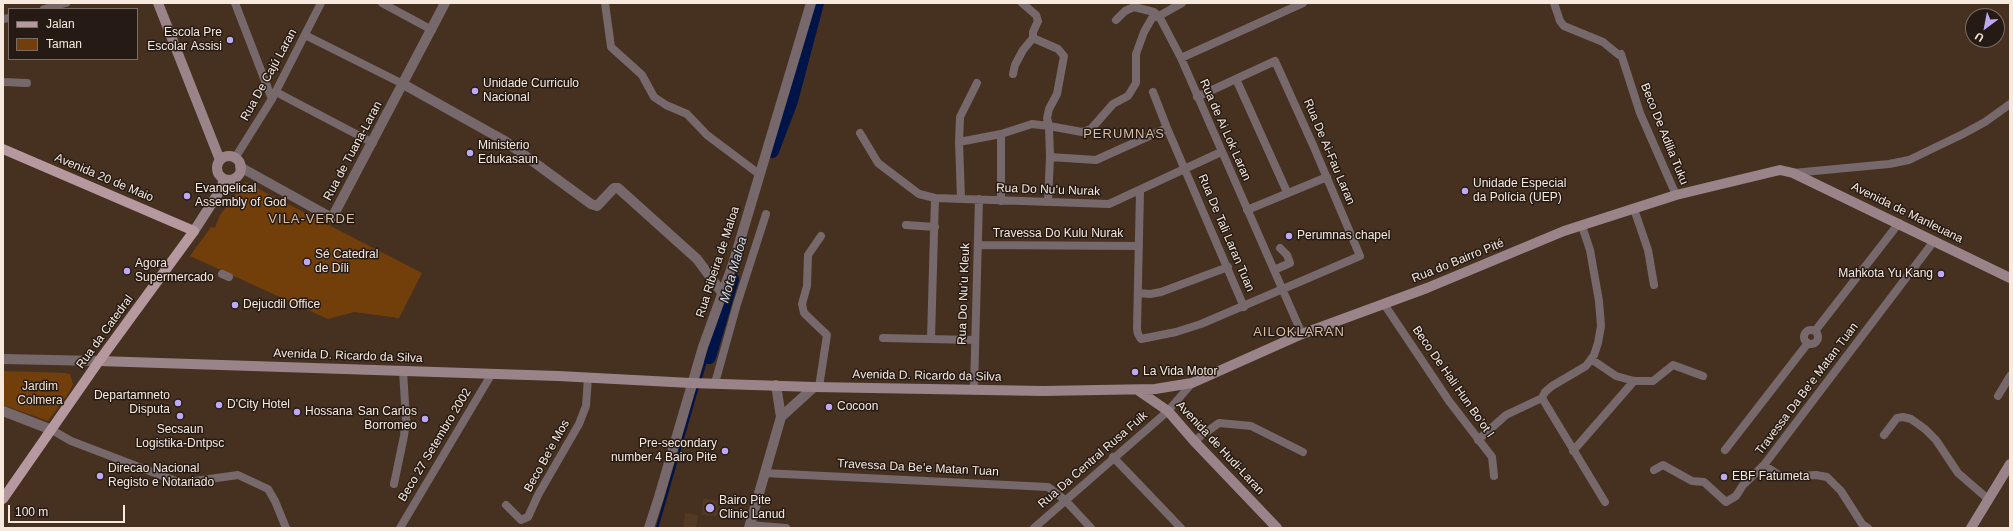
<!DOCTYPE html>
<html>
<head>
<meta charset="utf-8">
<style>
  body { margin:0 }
  #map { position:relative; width:2013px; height:531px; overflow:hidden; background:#463120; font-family:Helvetica,sans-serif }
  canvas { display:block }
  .frame { position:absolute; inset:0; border:4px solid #f7e9de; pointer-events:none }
  .legend { position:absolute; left:8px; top:8px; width:130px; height:52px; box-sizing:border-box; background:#251b14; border:1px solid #796d65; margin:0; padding:5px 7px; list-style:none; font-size:12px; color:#f7e9de }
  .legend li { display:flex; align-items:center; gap:8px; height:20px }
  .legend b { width:20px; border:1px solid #796d65 }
  .north { position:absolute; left:1965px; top:8px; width:40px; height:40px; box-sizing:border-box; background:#251b14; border:1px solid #796d65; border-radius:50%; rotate:212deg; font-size:11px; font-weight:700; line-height:16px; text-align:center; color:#f7e9de }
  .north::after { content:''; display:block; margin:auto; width:14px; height:18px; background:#bea9f4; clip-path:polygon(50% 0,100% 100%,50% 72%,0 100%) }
  .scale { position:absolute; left:8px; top:505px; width:117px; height:18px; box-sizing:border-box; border:2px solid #f7e9de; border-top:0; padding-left:5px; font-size:12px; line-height:14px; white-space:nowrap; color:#f7e9de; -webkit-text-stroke:3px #251b14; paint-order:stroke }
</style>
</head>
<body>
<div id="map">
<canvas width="2013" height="531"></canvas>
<div class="frame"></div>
<ul class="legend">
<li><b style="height:5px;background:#b5999f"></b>Jalan</li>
<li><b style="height:11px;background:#723f0b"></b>Taman</li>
</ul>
<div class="north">U</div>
<div class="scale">100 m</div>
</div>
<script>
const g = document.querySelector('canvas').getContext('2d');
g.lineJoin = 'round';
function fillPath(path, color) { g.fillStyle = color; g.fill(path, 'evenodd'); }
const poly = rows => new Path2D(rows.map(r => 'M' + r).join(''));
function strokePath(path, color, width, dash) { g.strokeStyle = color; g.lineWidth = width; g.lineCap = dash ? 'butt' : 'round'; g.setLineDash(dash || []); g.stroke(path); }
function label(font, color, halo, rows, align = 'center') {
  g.font = font + ' Helvetica,sans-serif'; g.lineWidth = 3; g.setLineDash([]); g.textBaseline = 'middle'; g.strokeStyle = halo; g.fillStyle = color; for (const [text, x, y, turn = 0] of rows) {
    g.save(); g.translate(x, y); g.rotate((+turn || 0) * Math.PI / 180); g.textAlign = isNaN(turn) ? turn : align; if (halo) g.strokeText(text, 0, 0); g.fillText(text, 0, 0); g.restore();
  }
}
fillPath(poly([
  [703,499,718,500,717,516,702,515],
  [685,513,698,515,696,528,683,528]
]), '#523923');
fillPath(poly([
  [245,182,422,273,399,318,354,312,328,319,190,256,211,227,215,228,220,215],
  [3,371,65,373,70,374,73,384,70,391,48,421,3,405]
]), '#723f0b');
strokePath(poly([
  [700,381,720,314],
  [657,528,698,386]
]), '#001448', 2.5);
strokePath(poly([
  [772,151,791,101,817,3],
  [709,357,732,279]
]), '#001448', 14);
strokePath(poly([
  [235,3,272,99],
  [382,3,432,30],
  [605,3,611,47,642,75,654,97,666,105,687,114,707,135,759,174],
  [1022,3,1036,15,1038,21,1033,32,1033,38],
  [1182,3,1159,16,1181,58,1302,334],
  [1554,3,1560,21,1564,26,1603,42,1619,55,1621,54,1640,113,1676,195],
  [44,9,66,3],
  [3,19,9,18],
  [305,35,403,84],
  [1181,58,1303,3],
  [1013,74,1015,65,1023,50,1033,38,1058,49,1064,56,1057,94,1049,109,1047,118,1049,126,1082,132,1091,129,1113,104,1128,96,1136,83,1136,54,1144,32,1152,18,1159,16,1154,12,1134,7,1125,11,1116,20],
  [1236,79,1287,192],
  [3,82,27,83],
  [276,92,373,143],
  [1153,92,1167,128],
  [860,133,878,163,919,194,935,198,1109,204,1221,152],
  [959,142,960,117,977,83],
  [235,158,272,99,321,3],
  [1793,173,1889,164,1909,160,1963,134,1985,122,2010,104],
  [1140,191,1137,329,1138,334,1141,339,1176,332,1201,324,1360,256,1313,145,1275,61,1197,97],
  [961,198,959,142,1001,134,1032,124,1049,126,1050,157],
  [1001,201,1001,134],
  [1048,202,1050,157,1096,160,1167,128,1244,307],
  [1634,209,1648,250,1654,285],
  [1247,210,1327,177],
  [906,225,935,227],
  [1582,226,1590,250,1599,301,1601,326,1598,343,1594,355,1586,366,1552,386,1545,392,1542,398,1605,502],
  [978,245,1139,246],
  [1274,270,1290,263,1287,255,1280,248],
  [222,274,229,277],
  [1138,293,1150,294,1161,292,1228,267],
  [1384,304,1449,401,1492,457,1494,476],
  '1804 337a7 7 0 1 1 14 0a7 7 0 1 1-14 0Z',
  [1815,331,1899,223],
  [883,338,975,340],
  [931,338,935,198],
  [1591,359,1616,376,1634,381,1653,381,1673,365,1703,376],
  [715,383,737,304,766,214],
  [819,387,827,335,804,313,802,304,807,286,808,255,821,236],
  [974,389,979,199],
  [1998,396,2010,376],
  [52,430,71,441,181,483,238,475,268,489,275,501,286,528],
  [1884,435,1897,418,1903,417,1911,419,1925,429,1936,440,1958,473,1988,499],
  [1478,440,1506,415,1542,398],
  [1194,441,1219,423,1251,426,1303,452],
  [1725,450,1808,343],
  [1573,451,1634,381],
  [1113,457,1181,528],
  [1654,470,1663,465,1692,481,1704,482,1726,502,1736,496,1743,485,1764,465],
  [764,473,1048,487,1065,500,1091,528],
  [394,484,404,436,406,419,403,371],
  [506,505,521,520,528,517,538,495,579,424,586,406,588,377],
  [749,525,786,528],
  [400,528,491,375],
  [1034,528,1168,411,1192,383],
  [1868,528,1862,524,1841,491,1827,477,1816,475,1782,477,1764,465,1934,241]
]), '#76686b', 8);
strokePath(poly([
  [403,84,505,141,591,204,597,206,614,188,618,188,697,259,723,294],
  [240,167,332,218,445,3],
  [3,359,99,361],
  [776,385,781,417],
  [3,411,52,430],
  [649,528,659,497,703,347,733,264,811,3],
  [749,528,781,417,814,387]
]), '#76686b', 10);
strokePath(poly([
  [158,3,220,160],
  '217 168a12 12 0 1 1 24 0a12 12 0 1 1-24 0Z',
  [194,231,221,189,224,179],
  [99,361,558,376,691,383,814,387,1043,391,1155,389,1192,383,1302,334,1427,288,1564,231,1676,195,1780,170,1793,173,2010,278],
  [1139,391,1168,411,1194,441,1277,528],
  [1971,528,2010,464]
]), '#9a8489', 10);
strokePath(poly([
  [3,149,194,231,99,361,3,499]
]), '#b5999f', 10);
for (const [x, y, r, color] of [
  [230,40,4,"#bea9f4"],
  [475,91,4,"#bea9f4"],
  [470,153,4,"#bea9f4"],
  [1465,191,4,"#bea9f4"],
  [187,196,4,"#bea9f4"],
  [1289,236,4,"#bea9f4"],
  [307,262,4,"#bea9f4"],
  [127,271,4,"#bea9f4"],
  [1941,274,4,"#bea9f4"],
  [235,305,4,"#bea9f4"],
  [1135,372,4,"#bea9f4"],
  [178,403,4,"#bea9f4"],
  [219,405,4,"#bea9f4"],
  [829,407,4,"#bea9f4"],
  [297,412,4,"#bea9f4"],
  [180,416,4,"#bea9f4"],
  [425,419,4,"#bea9f4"],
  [725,451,4,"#bea9f4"],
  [100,476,4,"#bea9f4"],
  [1724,477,4,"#bea9f4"],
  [710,508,5,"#bea9f4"]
]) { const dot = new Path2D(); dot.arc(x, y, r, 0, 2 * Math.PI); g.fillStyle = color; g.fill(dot); strokePath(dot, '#251b14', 1.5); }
label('12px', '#f7e9de', '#251b14', [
  ["Escola Pre",222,33,"right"],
  ["Escolar Assisi",222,47,"right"],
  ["Unidade Curriculo",483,84],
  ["Nacional",483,98],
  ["Ministerio",478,146],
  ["Edukasaun",478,160],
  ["Unidade Especial",1473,184],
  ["da Polícia (UEP)",1473,198],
  ["Evangelical",195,189],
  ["Assembly of God",195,203],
  ["Perumnas chapel",1297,236],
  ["Sé Catedral",315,255],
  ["de Díli",315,269],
  ["Agora",135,264],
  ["Supermercado",135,278],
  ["Mahkota Yu Kang",1933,274,"right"],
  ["Dejucdil Office",243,305],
  ["La Vida Motor",1143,372],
  ["Departamneto",170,396,"right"],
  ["Disputa",170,410,"right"],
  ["D'City Hotel",227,405],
  ["Cocoon",837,407],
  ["Hossana",305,412],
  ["San Carlos",417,412,"right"],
  ["Borromeo",417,426,"right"],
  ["Secsaun",180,430,"center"],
  ["Logistika-Dntpsc",180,444,"center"],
  ["Pre-secondary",717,444,"right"],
  ["number 4 Bairo Pite",717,458,"right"],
  ["Direcao Nacional",108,469],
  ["Registo e Notariado",108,483],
  ["EBF Fatumeta",1732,477],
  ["Bairo Pite",719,501],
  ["Clinic Lanud",719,515]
], 'left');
label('12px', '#f7e9de', '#251b14', [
  ["Rua De Cajú Laran",269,75,-61],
  ["Rua de Ai Lok Laran",1225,130,66],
  ["Beco De Adilia Tuku",1664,134,68],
  ["Rua de Tuana-Laran",353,151,-62],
  ["Rua De Ai-Fau Laran",1329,152,67],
  ["Avenida 20 de Maio",104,178,23],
  ["Rua Do Nu’u Nurak",1048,190,2],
  ["Avenida de Manleuana",1907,213,26],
  ["Rua De Tali Laran Tuan",1226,233,67],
  ["Travessa Do Kulu Nurak",1058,234],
  ["Rua do Bairro Pité",1458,261,-22],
  ["Rua Ribeira de Maloa",718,262,-72],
  ["Rua Do Nu’u Kleuk",964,294,-88],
  ["Rua da Catedral",105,332,-54],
  ["Avenida D. Ricardo da Silva",348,356,2],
  ["Avenida D. Ricardo da Silva",927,376,1],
  ["Beco De Hali Hun Bo’ot I",1453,382,55],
  ["Travessa Da Be’e Matan Tuan",1807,389,-53],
  ["Beco 27 Setembro 2002",435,445,-59],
  ["Avenida de Hudi-Laran",1220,448,47],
  ["Beco Be'e Mos",547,456,-61],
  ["Rua Da Central Rusa Fuik",1093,460,-41],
  ["Travessa Da Be’e Matan Tuan",918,468,3]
]);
label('12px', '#f3dece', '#251b14', [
  ["Jardim",40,387],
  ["Colmera",40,401]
]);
g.letterSpacing = '1px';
label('13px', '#d9bea9', '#251b14', [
  ["PERUMNAS",1124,134],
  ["VILA-VERDE",312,219],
  ["AILOKLARAN",1299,332]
]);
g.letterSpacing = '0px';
label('italic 13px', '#cedaef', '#251b14', [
  ["Mota Maloa",734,270,-74]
]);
</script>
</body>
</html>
